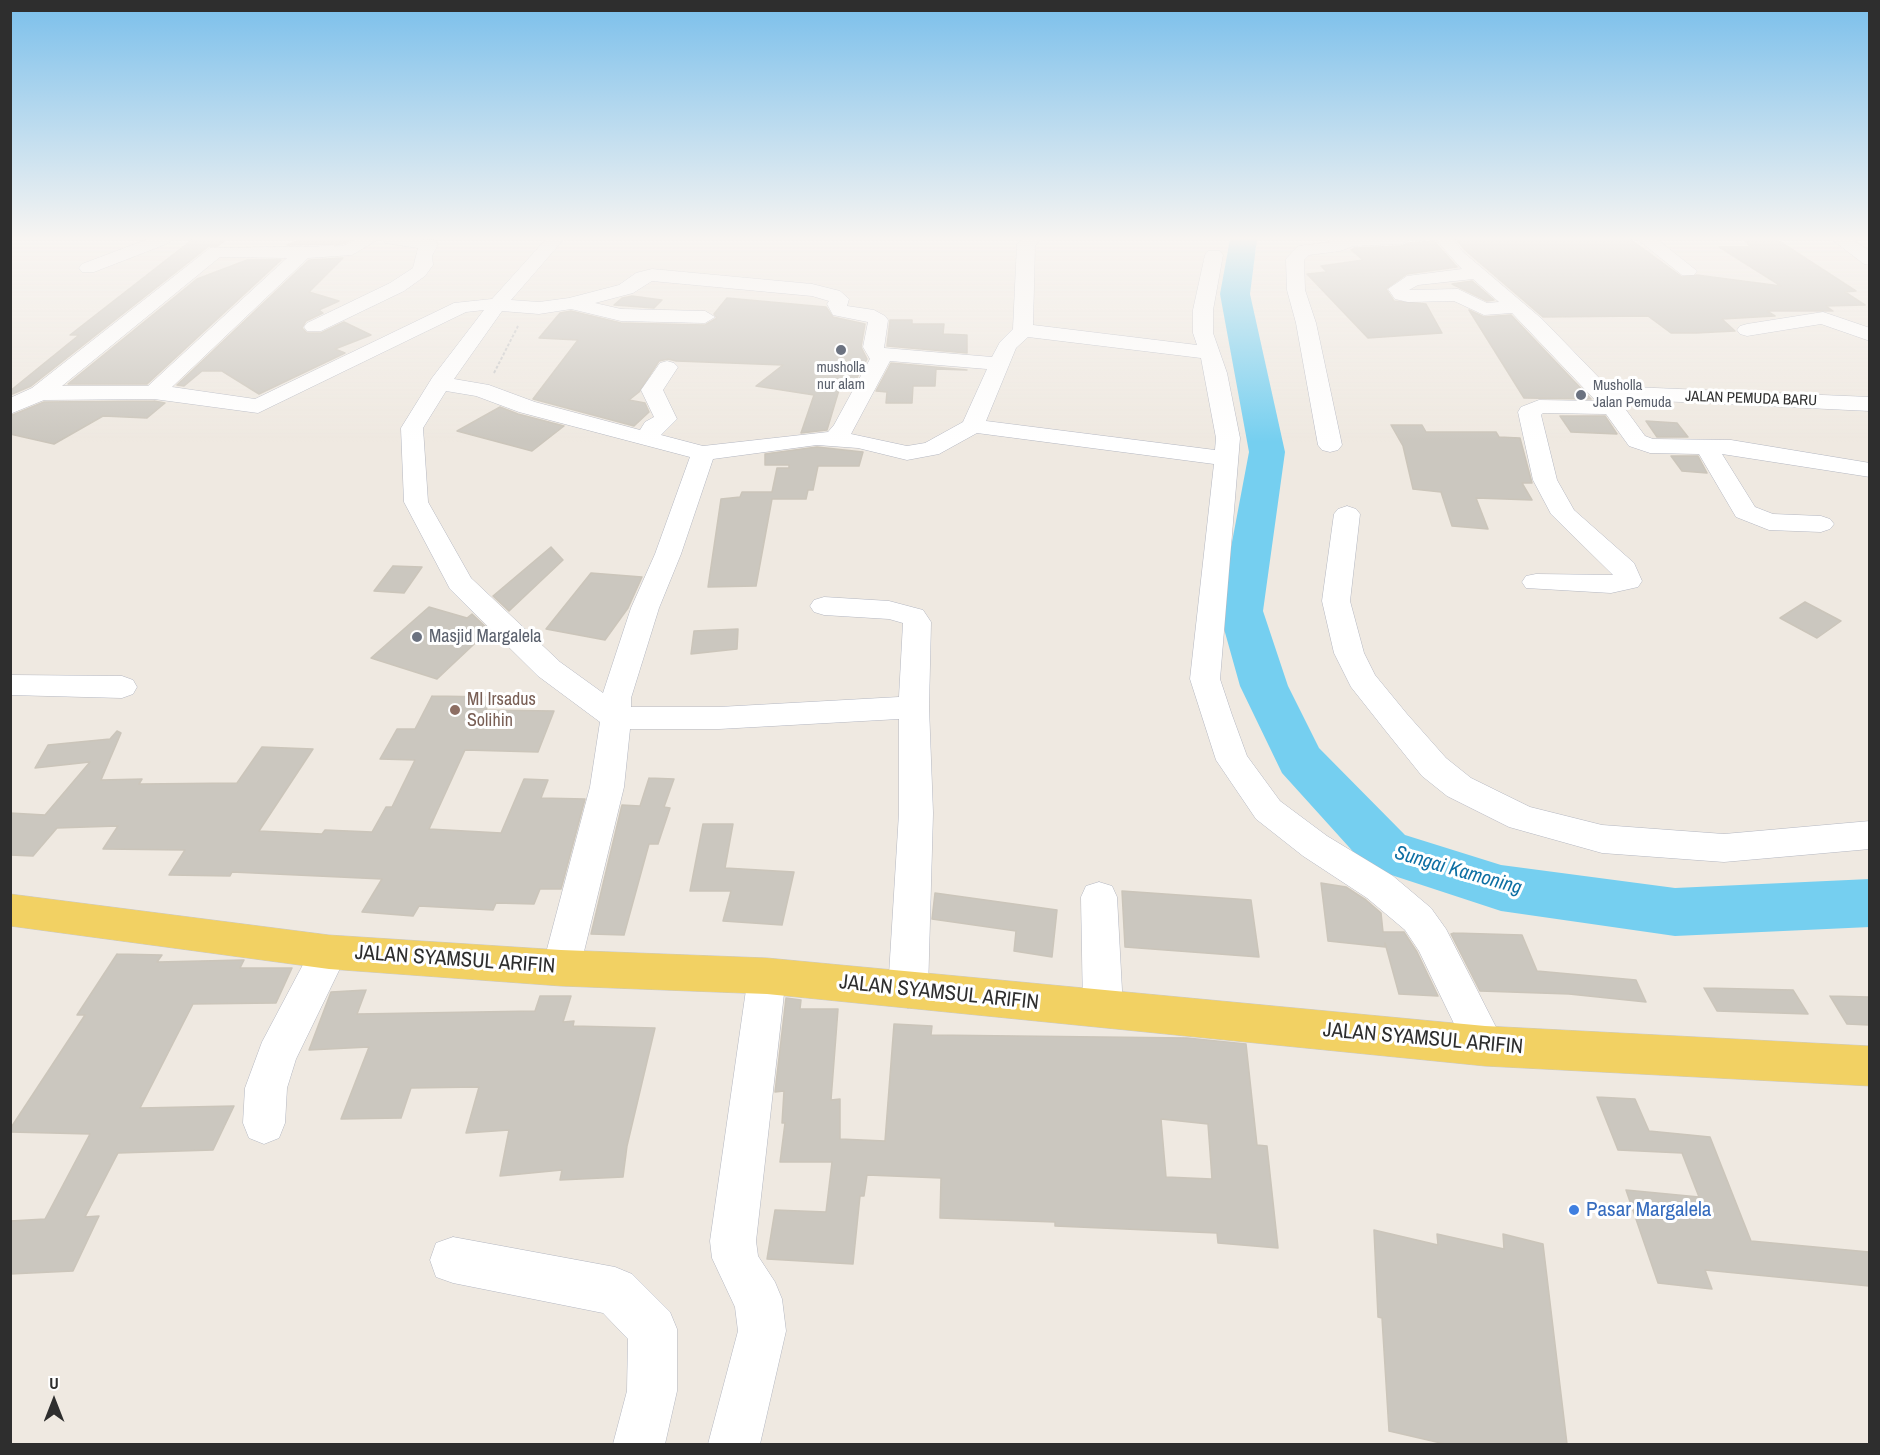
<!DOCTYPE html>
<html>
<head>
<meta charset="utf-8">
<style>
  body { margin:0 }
  #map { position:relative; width:1880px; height:1455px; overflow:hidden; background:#efe9e1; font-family:"Archivo Narrow",sans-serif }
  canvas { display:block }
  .frame { position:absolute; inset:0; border:12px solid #2e2e2e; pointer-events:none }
  .north { position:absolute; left:24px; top:1371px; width:60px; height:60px; -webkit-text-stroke:4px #fff; paint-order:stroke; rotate:0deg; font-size:16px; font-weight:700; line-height:24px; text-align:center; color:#2e2e2e }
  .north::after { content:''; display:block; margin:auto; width:21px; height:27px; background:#2e2e2e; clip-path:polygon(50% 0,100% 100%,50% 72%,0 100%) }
</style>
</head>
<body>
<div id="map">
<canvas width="1880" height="1455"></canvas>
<div class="frame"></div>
<div class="north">U</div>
</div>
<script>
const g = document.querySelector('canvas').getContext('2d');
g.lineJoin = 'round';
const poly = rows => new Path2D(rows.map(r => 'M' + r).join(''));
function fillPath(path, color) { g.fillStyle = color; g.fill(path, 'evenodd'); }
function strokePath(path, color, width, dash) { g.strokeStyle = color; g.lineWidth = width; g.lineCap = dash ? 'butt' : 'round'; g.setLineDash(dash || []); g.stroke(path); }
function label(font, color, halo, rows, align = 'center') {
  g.font = font + ' "Archivo Narrow",sans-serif'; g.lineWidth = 6; g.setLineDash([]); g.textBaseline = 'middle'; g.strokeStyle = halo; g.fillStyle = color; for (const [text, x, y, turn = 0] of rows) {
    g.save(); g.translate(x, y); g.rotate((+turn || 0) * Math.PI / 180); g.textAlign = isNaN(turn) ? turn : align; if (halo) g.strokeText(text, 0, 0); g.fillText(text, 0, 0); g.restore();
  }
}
fillPath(poly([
  [1230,239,1257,239,1250,294,1285,452,1263,611,1288,686,1319,748,1405,835,1501,865,1675,888,1870,879,1870,927,1675,936,1501,911,1367,867,1282,773,1240,686,1219,611,1249,452,1220,294,1230,239]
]), '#75cff0');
const building = poly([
  [193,239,226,239,218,246,209,246,31,386,10,395,10,391,79,335,70,335,193,239],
  [302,239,353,239,342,244,287,245,302,239],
  [1456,239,1630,239,1682,277,1697,275,1781,286,1719,247,1751,247,1743,239,1776,239,1856,291,1845,292,1865,305,1826,306,1833,311,1767,311,1775,316,1722,319,1735,331,1696,333,1671,333,1648,316,1543,317,1465,250,1456,239],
  [1434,241,1457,267,1407,274,1386,289,1394,301,1426,304,1442,333,1368,338,1307,274,1327,272,1321,266,1363,260,1351,250,1354,248,1402,246,1408,243,1434,241],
  [343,258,309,292,339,301,319,310,323,313,306,321,302,328,307,333,321,333,344,322,371,335,335,349,345,353,259,394,222,371,202,371,184,386,177,385,309,260,343,258],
  [247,260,281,260,147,384,68,384,197,279,247,260],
  [1472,281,1494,300,1487,301,1452,284,1472,281],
  [632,296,662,300,654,308,614,305,622,298,632,296],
  [727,298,826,307,833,317,865,324,861,347,867,359,850,391,839,390,827,430,801,433,814,395,756,386,783,365,676,361,668,359,659,361,639,392,629,400,645,403,649,412,634,426,533,399,578,340,539,338,560,313,571,311,621,323,705,325,717,318,714,314,727,298],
  [1469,310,1484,317,1511,315,1591,399,1524,398,1469,310],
  [890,320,912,320,912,324,944,324,943,334,967,335,967,353,887,346,890,320],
  [891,363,967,370,936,369,935,386,913,386,912,403,886,403,887,392,876,391,891,363],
  [154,401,165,403,147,418,103,416,54,444,10,434,10,416,44,402,154,401],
  [500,407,518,414,564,426,532,451,457,431,500,407],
  [1560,416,1605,416,1617,434,1571,432,1560,416],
  [1646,421,1677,423,1688,437,1657,437,1646,421],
  [1391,425,1422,425,1426,432,1496,432,1499,437,1520,438,1532,483,1522,483,1532,500,1476,498,1488,529,1452,526,1441,492,1413,489,1403,446,1391,425],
  [817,447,863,452,859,466,818,466,813,490,808,490,806,499,772,499,756,586,708,587,721,499,740,497,742,492,772,492,777,468,789,468,789,465,765,465,765,454,817,447],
  [1671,456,1698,456,1707,473,1682,471,1671,456],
  [551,547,563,560,509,611,493,596,551,547],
  [393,566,422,567,404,593,374,591,393,566],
  [591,573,642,577,628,608,605,640,546,629,591,573],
  [1805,602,1841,621,1817,638,1780,618,1805,602],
  [429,607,467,618,472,614,489,630,437,679,371,658,429,607],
  [738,629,737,649,691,654,694,631,738,629],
  [432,696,492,697,486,710,554,711,538,752,465,750,429,829,501,833,524,779,548,780,541,798,585,799,561,889,540,889,534,904,496,903,493,910,419,906,413,916,362,912,382,879,232,872,230,876,169,875,185,850,103,849,118,826,57,828,33,856,10,855,10,813,45,815,90,762,35,768,48,745,110,739,117,731,121,733,101,780,142,779,139,784,237,783,262,747,313,749,259,831,322,834,325,830,372,832,386,807,392,807,415,760,380,759,397,729,415,729,432,696],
  [649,778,674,779,664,807,670,808,658,844,649,844,624,935,591,934,622,805,640,806,649,778],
  [703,824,733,824,725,868,794,872,782,925,723,921,731,891,690,891,703,824],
  [1321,883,1346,887,1366,900,1381,913,1383,932,1404,932,1417,952,1438,996,1399,994,1385,943,1385,947,1328,941,1321,883],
  [1122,891,1251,900,1259,957,1125,947,1122,891],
  [935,893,1057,910,1052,957,1014,951,1016,931,932,919,935,893],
  [1454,933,1522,935,1537,971,1636,980,1646,1002,1569,994,1480,991,1451,934,1454,933],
  [117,954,162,955,157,962,244,960,240,968,292,968,276,1003,193,1004,140,1108,234,1106,213,1150,118,1153,85,1217,99,1216,73,1271,10,1274,10,1221,45,1219,90,1134,10,1132,10,1129,85,1015,77,1015,117,954],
  [1704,988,1793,990,1808,1014,1717,1011,1704,988],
  [366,990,357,1014,535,1011,540,996,571,996,563,1022,574,1021,573,1026,655,1028,627,1146,623,1177,560,1180,562,1170,500,1176,509,1130,466,1133,479,1087,411,1088,401,1118,341,1119,369,1047,309,1050,331,992,366,990],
  [1830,996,1869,997,1869,1025,1847,1024,1830,996],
  [786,998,801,1000,800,1009,838,1009,831,1100,840,1099,840,1139,885,1141,894,1024,932,1026,931,1035,1187,1038,1246,1044,1257,1145,1267,1146,1278,1248,1218,1243,1217,1233,1055,1226,1055,1222,940,1218,941,1178,867,1175,864,1196,860,1196,853,1264,767,1259,775,1210,826,1212,832,1162,780,1162,785,1123,782,1123,784,1091,775,1092,786,998],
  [1161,1119,1208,1124,1212,1179,1166,1177,1161,1119],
  [1597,1097,1635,1099,1649,1131,1710,1137,1751,1241,1869,1252,1869,1286,1705,1270,1712,1289,1658,1283,1626,1190,1699,1197,1682,1153,1618,1150,1597,1097],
  [1374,1230,1438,1245,1437,1234,1504,1249,1503,1234,1543,1244,1567,1444,1445,1444,1389,1431,1382,1318,1378,1317,1374,1230]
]);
fillPath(building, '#cbc7bf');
strokePath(building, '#cbc5ba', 1.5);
const minor = poly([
  [148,239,172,239,169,243,94,272,82,272,79,268,82,264,148,239],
  [357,239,379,239,352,255,308,258,172,387,255,399,454,303,492,299,546,239,564,239,511,300,539,302,569,298,619,285,636,273,652,269,812,284,840,291,849,299,847,306,874,310,885,316,888,320,884,348,992,357,1000,342,1013,329,1017,244,1022,239,1041,239,1035,246,1033,325,1197,345,1193,333,1193,310,1205,255,1208,251,1220,251,1223,255,1213,310,1213,333,1227,373,1240,438,1220,679,1232,715,1247,756,1280,801,1327,836,1393,876,1431,908,1446,929,1499,1033,1505,1046,1499,1059,1485,1065,1471,1059,1419,951,1405,930,1367,898,1303,856,1256,819,1216,760,1190,679,1214,464,977,433,939,454,907,460,858,448,817,445,713,459,681,554,659,608,631,698,631,707,719,707,899,697,903,623,889,619,824,615,814,612,810,606,814,600,824,597,889,601,923,610,931,622,929,707,933,813,928,991,922,1003,908,1008,894,1003,888,991,899,813,899,719,719,729,630,729,624,787,580,968,575,980,561,985,547,980,542,968,590,787,600,722,538,676,450,589,404,502,401,428,432,378,484,310,466,312,258,413,154,399,44,400,10,414,10,398,32,388,210,248,343,246,357,239],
  [220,257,287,258,148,386,62,386,220,257],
  [652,281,812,296,829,301,827,304,833,315,868,322,863,347,870,359,834,425,828,432,703,446,661,435,677,419,663,390,678,367,674,363,667,361,660,363,641,390,654,417,645,422,640,430,535,402,489,385,454,379,502,311,539,314,571,309,621,321,705,323,715,317,705,311,621,309,595,303,633,293,652,281],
  [1028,337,1201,358,1216,438,1215,450,986,421,1016,348,1028,337],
  [890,361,987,369,963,422,925,443,907,446,851,434,890,361],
  [446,391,476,396,519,412,690,457,655,554,631,608,603,693,560,662,471,578,428,502,423,428,446,391],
  [383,239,435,240,438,244,432,256,433,265,425,276,404,291,321,331,307,331,304,327,307,323,390,283,413,268,418,248,385,243,383,239],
  [1329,239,1411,239,1402,244,1354,246,1340,251,1309,255,1304,260,1305,290,1316,323,1342,445,1338,450,1330,452,1322,450,1318,445,1296,323,1287,290,1286,259,1298,246,1330,242,1329,239],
  [1435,239,1453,239,1463,252,1542,319,1607,386,1870,397,1870,411,1618,399,1645,436,1653,439,1731,440,1870,463,1870,477,1722,454,1755,507,1773,514,1821,516,1830,519,1834,524,1830,529,1821,532,1769,530,1736,517,1699,454,1650,453,1629,446,1606,414,1543,413,1541,415,1557,480,1574,510,1634,563,1642,581,1638,587,1611,593,1526,588,1522,582,1526,576,1536,574,1613,575,1551,514,1533,480,1518,412,1521,407,1539,400,1596,401,1512,313,1484,315,1454,301,1408,302,1395,299,1388,289,1407,276,1462,269,1435,239],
  [1473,279,1499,302,1487,303,1458,289,1409,290,1418,285,1473,279],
  [1637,239,1657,239,1697,271,1694,275,1682,275,1637,239],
  [1831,239,1851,239,1870,251,1870,265,1864,264,1831,239],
  [1823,312,1870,328,1870,341,1821,324,1747,336,1740,334,1737,330,1740,326,1747,324,1823,312],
  [1347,506,1356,509,1360,514,1350,601,1364,653,1375,675,1407,714,1446,758,1471,778,1530,807,1602,825,1724,834,1870,821,1870,849,1724,862,1602,853,1509,827,1447,796,1422,776,1385,730,1351,687,1334,653,1322,601,1334,514,1338,509,1347,506],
  [10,675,122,676,133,680,137,687,133,694,122,698,10,695,10,675],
  [1099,882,1112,886,1117,897,1123,1009,1117,1022,1103,1027,1089,1022,1083,1009,1081,897,1086,886,1099,882],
  [329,936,342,940,348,952,296,1059,287,1088,285,1123,279,1138,264,1144,249,1138,243,1123,245,1088,262,1042,316,940,329,936],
  [767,959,781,964,786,976,756,1241,758,1256,775,1282,782,1299,786,1331,760,1444,708,1444,738,1331,735,1307,712,1258,710,1241,748,976,753,964,767,959],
  [453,1237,615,1267,632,1274,670,1312,677,1329,677,1391,665,1444,613,1444,627,1391,628,1339,603,1313,453,1283,436,1277,430,1260,436,1243,453,1237]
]);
const major = poly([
  [10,894,329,935,561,950,767,958,1485,1026,1870,1046,1870,1086,1485,1066,767,994,561,986,329,969,10,926,10,894]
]);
strokePath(minor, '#b4b7c1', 1);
strokePath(major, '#c9c9c9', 1);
strokePath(poly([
  [494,373,518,326]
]), '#c9c9c9', 2, [3, 2]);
fillPath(minor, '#fff');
fillPath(major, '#f2d163');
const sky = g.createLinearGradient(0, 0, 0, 442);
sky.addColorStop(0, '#7abfeb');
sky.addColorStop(0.54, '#f8f5f2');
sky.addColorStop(1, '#f8f5f200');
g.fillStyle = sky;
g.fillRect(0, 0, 1880, 442);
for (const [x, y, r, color] of [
  [841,350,6,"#6b7280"],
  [1581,395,6,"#6b7280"],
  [417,637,6,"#6b7280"],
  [455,710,6,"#8d6e63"],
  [1574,1210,6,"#3f7fe0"]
]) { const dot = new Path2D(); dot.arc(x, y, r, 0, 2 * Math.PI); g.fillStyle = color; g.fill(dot); strokePath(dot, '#fff', 2); }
label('15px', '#5b616d', '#fff', [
  ["musholla",841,368],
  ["nur alam",841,385],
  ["Musholla",1593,386,"left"],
  ["Jalan Pemuda",1593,403,"left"]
]);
label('15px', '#2e2e2e', '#fff', [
  ["JALAN PEMUDA BARU",1751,399,2]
]);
label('18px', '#5b616d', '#fff', [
  ["Masjid Margalela",429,637]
], 'left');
label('18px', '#785e54', '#fff', [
  ["MI Irsadus",467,700],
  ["Solihin",467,721]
], 'left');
label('italic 20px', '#0d6fa3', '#fff', [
  ["Sungai Kamoning",1458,871,16]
]);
label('21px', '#2e2e2e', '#fff', [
  ["JALAN SYAMSUL ARIFIN",455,960,4],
  ["JALAN SYAMSUL ARIFIN",939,993,6],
  ["JALAN SYAMSUL ARIFIN",1423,1039,5]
]);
label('21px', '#366cbe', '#fff', [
  ["Pasar Margalela",1586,1210]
], 'left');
</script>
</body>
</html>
